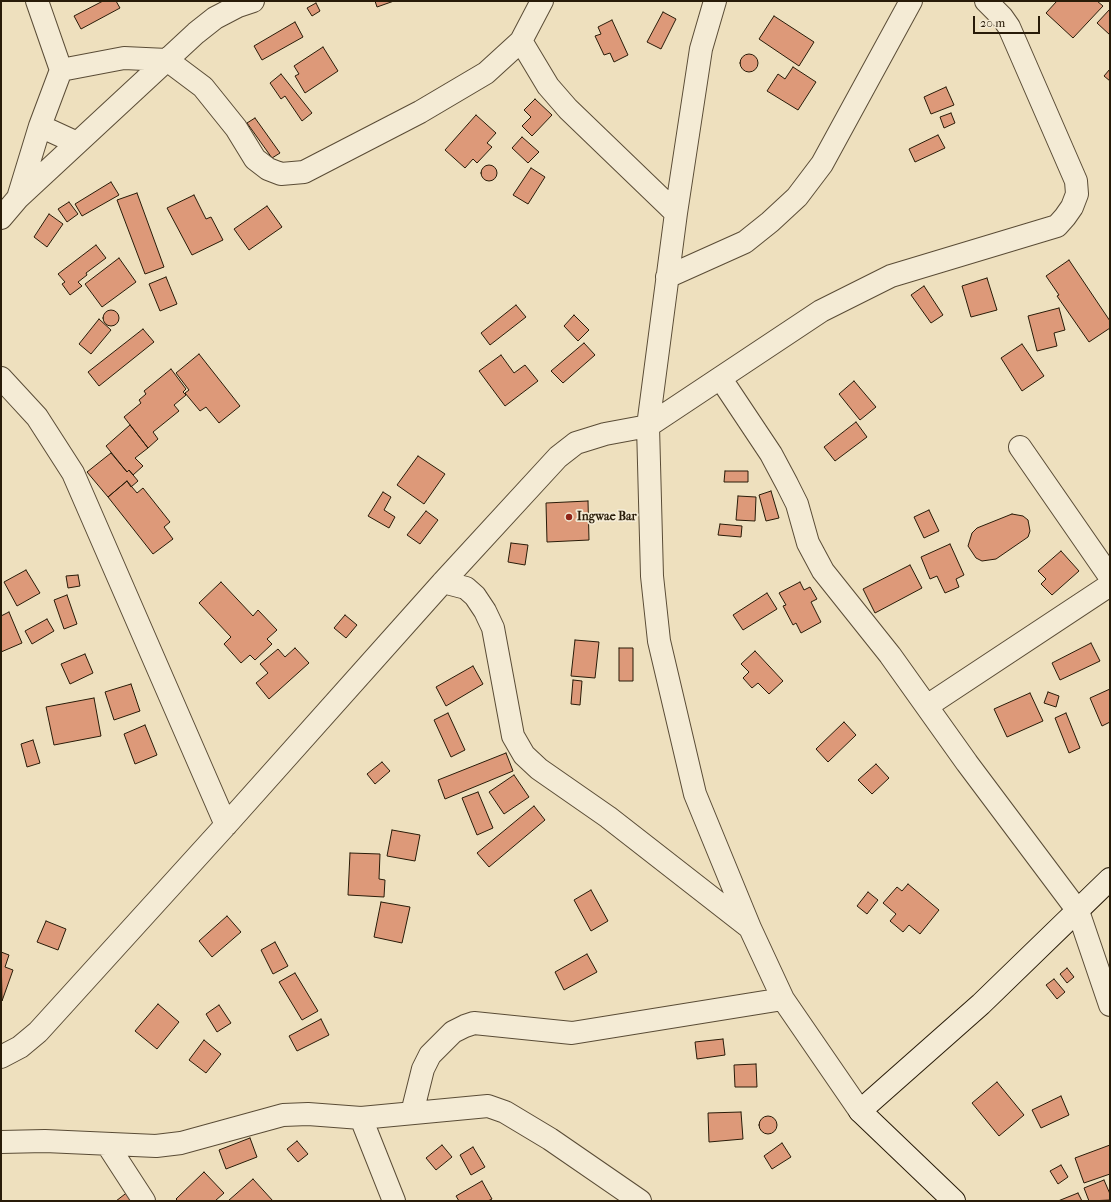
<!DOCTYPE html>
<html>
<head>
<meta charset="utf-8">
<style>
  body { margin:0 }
  #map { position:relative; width:1111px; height:1202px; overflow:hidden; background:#eee0be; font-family:"IM FELL French Canon",serif }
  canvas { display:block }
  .frame { position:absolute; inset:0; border:2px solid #281b08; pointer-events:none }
  .scale { position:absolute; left:973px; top:16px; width:67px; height:18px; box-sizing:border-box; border:2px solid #281b08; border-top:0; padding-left:5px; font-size:12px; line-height:14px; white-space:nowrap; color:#281b08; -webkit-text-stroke:3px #f4ebd5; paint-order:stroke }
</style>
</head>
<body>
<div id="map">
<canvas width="1111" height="1202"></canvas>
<div class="frame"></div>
<div class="scale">20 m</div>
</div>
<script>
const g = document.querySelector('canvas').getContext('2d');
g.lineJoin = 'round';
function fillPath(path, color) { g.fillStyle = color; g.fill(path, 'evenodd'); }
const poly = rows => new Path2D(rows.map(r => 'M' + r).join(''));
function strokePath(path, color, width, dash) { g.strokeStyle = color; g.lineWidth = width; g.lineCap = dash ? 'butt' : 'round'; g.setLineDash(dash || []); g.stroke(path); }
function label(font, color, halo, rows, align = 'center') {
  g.font = font + ' "IM FELL French Canon",serif'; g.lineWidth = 3.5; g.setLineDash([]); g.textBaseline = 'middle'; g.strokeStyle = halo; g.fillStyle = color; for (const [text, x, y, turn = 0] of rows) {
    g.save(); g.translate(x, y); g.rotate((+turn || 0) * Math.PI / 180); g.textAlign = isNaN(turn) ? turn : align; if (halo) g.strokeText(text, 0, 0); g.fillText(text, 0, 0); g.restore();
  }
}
const building = poly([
  [103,1,116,1,120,8,81,29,74,16,103,1],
  [375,1,394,1,377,7,375,1],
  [1057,1,1097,1,1103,6,1073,38,1046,13,1057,1],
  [316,3,320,11,312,16,307,8,316,3],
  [1110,9,1110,35,1097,23,1110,9],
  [663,12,676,19,661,49,647,42,663,12],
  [774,16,814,42,799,66,759,39,774,16],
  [612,20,628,55,614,62,610,53,604,55,595,36,601,34,598,27,612,20],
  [295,22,303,37,262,60,254,46,295,22],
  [323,47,338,71,305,93,295,76,299,74,294,66,323,47],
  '740 63a9 9 0 1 1 18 0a9 9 0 1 1-18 0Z',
  [793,67,816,82,798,110,767,91,778,74,785,79,793,67],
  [1110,69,1110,81,1104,76,1110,69],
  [281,74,312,113,302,121,285,96,281,99,270,83,281,74],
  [946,87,954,105,931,114,924,97,946,87],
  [535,99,552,115,532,136,522,126,531,117,524,110,535,99],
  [951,113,955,123,944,128,940,117,951,113],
  [476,115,496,133,487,143,492,147,477,163,473,159,465,168,445,150,476,115],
  [255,118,280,153,272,158,247,123,255,118],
  [938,135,945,148,915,162,909,149,938,135],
  [522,137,539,152,528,163,512,148,522,137],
  '481 173a8 8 0 1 1 16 0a8 8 0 1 1-16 0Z',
  [531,168,545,177,528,204,513,195,531,168],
  [111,182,119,195,82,216,75,204,111,182],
  [137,193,164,267,145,274,117,200,137,193],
  [194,195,206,219,211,217,223,240,192,255,167,208,194,195],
  [69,202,78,214,67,222,58,209,69,202],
  [267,206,282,227,249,250,234,229,267,206],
  [49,214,63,224,47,247,34,237,49,214],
  [96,245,106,258,86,273,87,275,78,282,82,286,70,295,62,284,65,282,58,274,96,245],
  [119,258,136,282,102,307,85,284,119,258],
  [1069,260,1110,321,1110,328,1089,342,1057,296,1059,295,1046,276,1069,260],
  [166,277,177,304,160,311,149,284,166,277],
  [987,278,997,310,971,317,962,286,987,278],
  [924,286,943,315,931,323,911,295,924,286],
  [516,305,526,317,490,345,481,333,516,305],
  [1059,308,1065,330,1054,333,1057,346,1037,351,1028,316,1059,308],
  '103 318a8 8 0 1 1 16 0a8 8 0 1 1-16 0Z',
  [574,315,589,330,578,341,564,326,574,315],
  [99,319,111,330,91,354,79,344,99,319],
  [143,329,154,342,99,386,88,372,143,329],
  [584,343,595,355,563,383,551,371,584,343],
  [1022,344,1044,376,1022,391,1001,358,1022,344],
  [199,354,240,406,219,423,206,407,200,411,185,393,189,390,176,373,199,354],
  [501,355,514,373,525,365,538,381,505,406,479,371,501,355],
  [171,369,186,389,183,392,186,395,174,405,179,411,153,432,158,439,148,448,124,417,141,403,139,400,146,394,144,391,171,369],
  [854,381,876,407,860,420,839,394,854,381],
  [856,422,867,437,835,461,824,447,856,422],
  [130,425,148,448,135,458,143,466,133,475,129,470,127,472,106,446,130,425],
  [111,453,127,472,129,470,138,481,131,487,127,481,108,497,87,472,111,453],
  [418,456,445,474,424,504,397,485,418,456],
  [725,471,748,471,748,482,724,482,725,471],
  [127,481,137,493,143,488,170,522,164,527,173,539,153,554,108,497,127,481],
  [771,491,779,518,766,521,759,495,771,491],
  [383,492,391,497,384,510,395,517,389,528,368,516,383,492],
  [738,496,756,497,755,521,736,520,738,496],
  [588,501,589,540,547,542,546,503,588,501],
  [929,510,939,531,924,538,914,517,929,510],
  [426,511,438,520,420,544,407,535,426,511],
  [1012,514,1023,516,1028,520,1030,531,1028,537,996,559,982,561,976,558,968,546,972,533,977,528,1012,514],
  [720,524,742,526,741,537,718,535,720,524],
  [511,543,528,545,525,565,508,562,511,543],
  [950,544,964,575,956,579,959,587,945,593,937,576,930,579,921,557,950,544],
  [1061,551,1079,571,1052,595,1041,584,1046,579,1038,571,1061,551],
  [910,565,922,588,875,613,863,589,910,565],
  [26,570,40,593,17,606,4,582,26,570],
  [78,575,80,586,68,588,66,576,78,575],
  [221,582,253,616,258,610,277,630,267,639,272,644,255,660,250,655,241,663,224,644,231,637,199,603,221,582],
  [800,582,804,590,810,587,817,599,811,602,821,622,801,633,796,623,793,625,783,606,786,605,779,593,800,582],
  [767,593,777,609,743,630,733,615,767,593],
  [67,595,77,624,64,629,54,600,67,595],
  [9,612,22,643,1,652,1,616,9,612],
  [345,615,357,625,346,638,334,628,345,615],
  [47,619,54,631,32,644,25,631,47,619],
  [575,640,599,642,595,678,571,676,575,640],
  [1091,643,1100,661,1060,680,1052,663,1091,643],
  [295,648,309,663,269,699,256,683,268,673,260,664,278,649,285,657,295,648],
  [619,648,633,648,633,681,619,681,619,648],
  [755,651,783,681,769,694,758,683,752,688,743,678,749,672,741,664,755,651],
  [85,654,93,673,70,684,61,664,85,654],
  [473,666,483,684,446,706,436,687,473,666],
  [573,680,582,681,580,705,571,704,573,680],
  [131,684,140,711,114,720,105,692,131,684],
  [1110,689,1110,722,1102,726,1090,698,1110,689],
  [1048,692,1059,696,1056,707,1044,703,1048,692],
  [1030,693,1043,721,1007,737,994,709,1030,693],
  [94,698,101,736,54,745,46,707,94,698],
  [448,713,465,750,451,757,434,720,448,713],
  [1066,713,1080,748,1069,753,1055,718,1066,713],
  [844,722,856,735,828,762,816,749,844,722],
  [145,725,157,755,135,764,124,734,145,725],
  [33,740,40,763,27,767,21,744,33,740],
  [506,753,513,771,445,799,438,780,506,753],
  [382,762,390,771,375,784,367,774,382,762],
  [876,764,889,778,872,794,858,780,876,764],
  [514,775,529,797,504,814,489,792,514,775],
  [478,792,493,828,477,835,462,798,478,792],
  [534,806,545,820,489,867,477,853,534,806],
  [392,830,420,835,415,861,387,856,392,830],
  [350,853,380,854,379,879,385,880,384,897,348,895,350,853],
  [908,884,939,910,920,934,909,925,903,932,890,921,896,914,883,903,897,887,902,891,908,884],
  [591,890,608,921,591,931,574,900,591,890],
  [868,892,878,900,867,914,857,906,868,892],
  [381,902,410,907,402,943,374,937,381,902],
  [227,916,241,932,212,957,199,941,227,916],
  [46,921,66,929,58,950,37,942,46,921],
  [275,942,288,966,273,974,261,950,275,942],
  [1,952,9,955,5,967,13,970,2,1001,1,952],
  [587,954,597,972,564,990,555,972,587,954],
  [1067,968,1074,977,1067,983,1060,974,1067,968],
  [295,973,318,1011,302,1020,279,982,295,973],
  [1054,979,1065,992,1057,999,1046,985,1054,979],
  [158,1004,179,1022,157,1049,135,1031,158,1004],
  [219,1005,231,1023,217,1032,206,1014,219,1005],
  [321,1019,329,1035,297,1051,289,1036,321,1019],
  [723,1039,725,1055,697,1059,695,1042,723,1039],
  [204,1040,221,1054,206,1073,189,1060,204,1040],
  [756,1064,757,1087,735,1087,734,1065,756,1064],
  [997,1082,1024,1115,999,1136,972,1103,997,1082],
  [1061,1096,1069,1115,1041,1128,1032,1110,1061,1096],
  [741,1112,743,1139,709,1142,708,1113,741,1112],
  '759 1125a9 9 0 1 1 18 0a9 9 0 1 1-18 0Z',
  [250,1138,257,1157,226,1169,219,1150,250,1138],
  [297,1141,308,1154,298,1162,287,1149,297,1141],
  [782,1143,791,1157,772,1169,764,1156,782,1143],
  [442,1145,452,1157,436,1170,426,1158,442,1145],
  [1110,1145,1110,1174,1084,1183,1075,1158,1110,1145],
  [473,1147,485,1167,471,1175,460,1155,473,1147],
  [1061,1165,1068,1177,1058,1184,1050,1171,1061,1165],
  [204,1172,224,1193,215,1201,178,1201,176,1199,204,1172],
  [253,1179,273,1201,228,1201,253,1179],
  [1104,1180,1110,1194,1110,1200,1089,1201,1084,1188,1104,1180],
  [482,1181,492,1199,488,1201,459,1201,456,1196,482,1181],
  [129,1191,136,1201,116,1201,129,1191],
  [1078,1193,1082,1201,1058,1201,1078,1193]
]);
fillPath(building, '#dd9979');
strokePath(building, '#281b08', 1);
const street = poly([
  [37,1,61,70],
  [715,1,701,49,676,213,648,426,652,576,659,641,695,794,750,928,783,999,860,1111],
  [521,41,548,86,568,109,676,213],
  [40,126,77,143],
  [18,198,40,126,61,70,124,58,167,60,203,87,236,128,255,159,268,169,281,174,304,172,420,112,486,73,521,41,542,1],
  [1,218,18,198,196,33,215,18,238,6,253,1],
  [667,277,745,242,770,222,797,197,822,164,911,1],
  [1,378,37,417,73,473,226,825],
  [721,379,771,454,787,484,797,504,808,543,823,571,890,655,967,763,1078,911,1110,1005],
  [1020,447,1110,577],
  [443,582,466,588,475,596,485,611,493,628,513,736,524,755,539,769,608,817,749,927],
  [927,706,1110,585],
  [1,1057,20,1047,38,1032,226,825,443,582,558,457,576,443,605,434,648,426,821,311,891,276,1057,226,1065,217,1072,207,1077,194,1076,181,1009,27,1002,17,986,1],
  [412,1113,423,1069,430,1055,453,1032,465,1026,474,1023,572,1033,783,999],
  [361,1118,394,1201],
  [1,1142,45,1141,156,1146,181,1143,283,1115,308,1114,361,1118,488,1106,505,1112,550,1139,640,1201],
  [107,1144,144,1201]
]);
const secondary = poly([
  [954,1201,860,1111,981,1004,1110,879]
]);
strokePath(street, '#5a4c36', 24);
strokePath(secondary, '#281b08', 24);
strokePath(street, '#f4ebd5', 22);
strokePath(secondary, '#f4ebd5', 22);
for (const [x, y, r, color] of [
  [569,517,4,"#8f2418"]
]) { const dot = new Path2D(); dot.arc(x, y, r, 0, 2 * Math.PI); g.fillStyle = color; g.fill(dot); strokePath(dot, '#f4ebd5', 1.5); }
label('bold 12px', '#281b08', '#f4ebd5', [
  ["Ingwae Bar",577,517]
], 'left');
</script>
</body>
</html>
